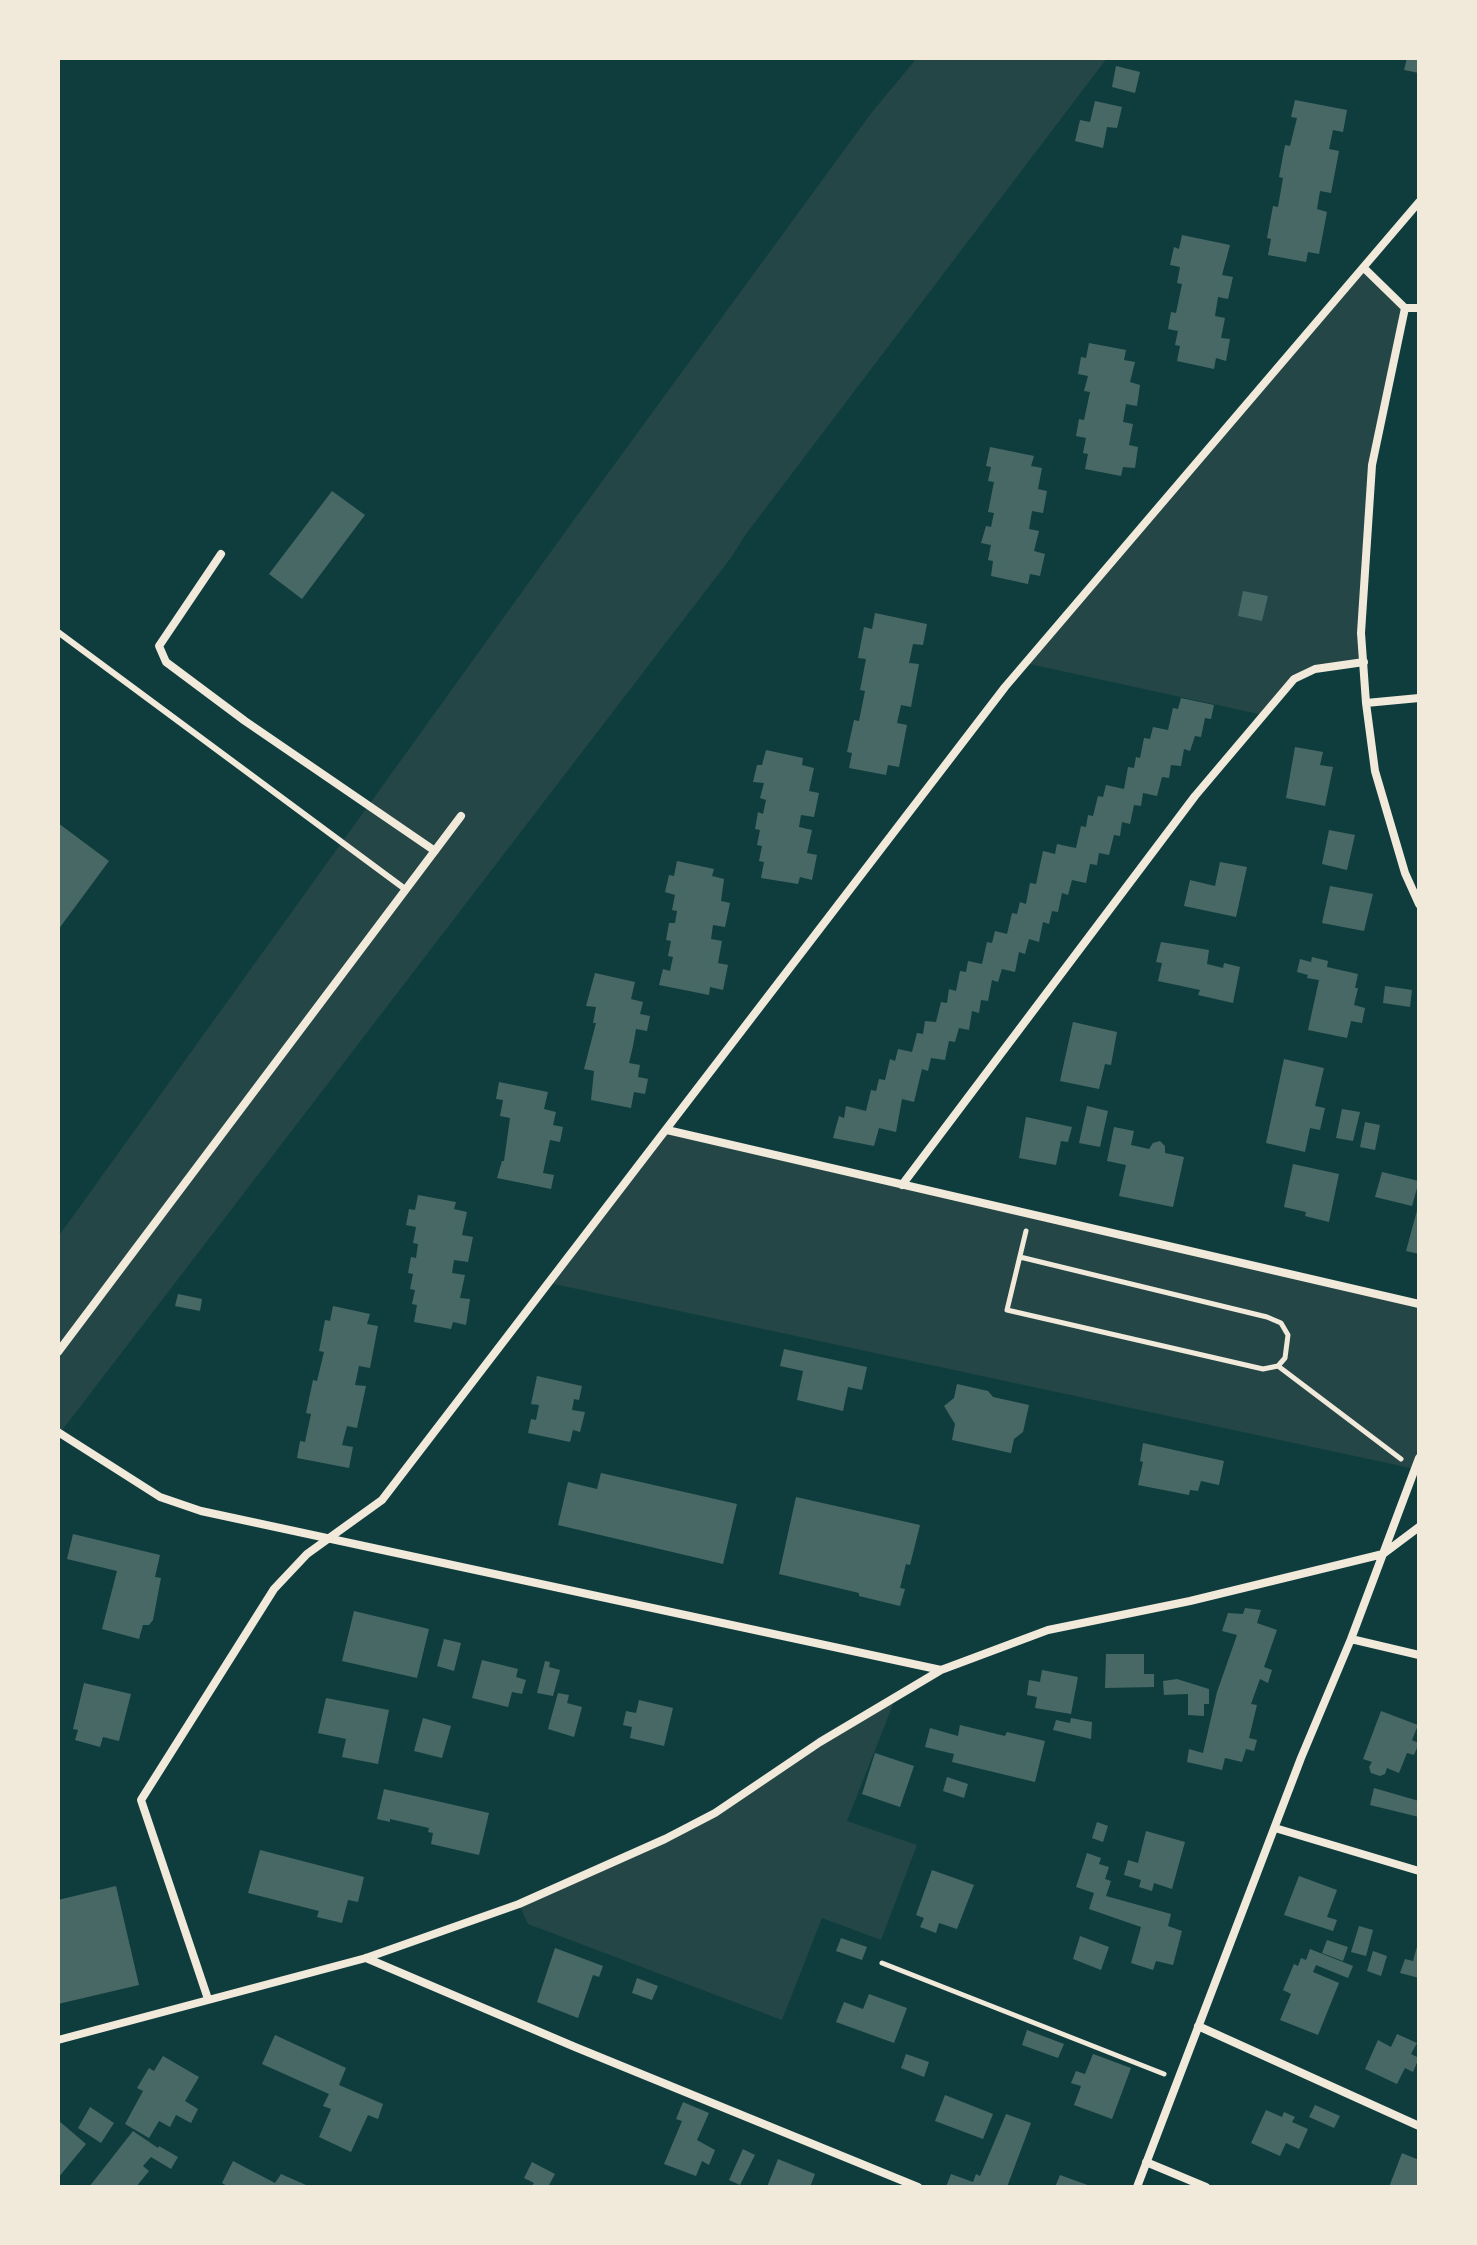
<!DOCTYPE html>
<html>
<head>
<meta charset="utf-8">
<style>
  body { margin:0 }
  #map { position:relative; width:1477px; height:2245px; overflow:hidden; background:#0f3d3e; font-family:"Titillium Web",sans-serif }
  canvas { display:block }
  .frame { position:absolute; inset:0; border:60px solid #f1e9da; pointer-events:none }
</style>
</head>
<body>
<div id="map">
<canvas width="1477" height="2245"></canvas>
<div class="frame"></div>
</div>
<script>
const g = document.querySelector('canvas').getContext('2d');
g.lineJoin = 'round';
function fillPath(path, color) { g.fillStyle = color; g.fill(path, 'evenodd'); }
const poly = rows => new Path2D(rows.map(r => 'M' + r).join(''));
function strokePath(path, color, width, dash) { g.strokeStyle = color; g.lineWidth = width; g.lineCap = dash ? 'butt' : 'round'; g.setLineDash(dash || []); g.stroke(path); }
fillPath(poly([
  [917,58,1107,58,746,534,730,559,60,1433,58,1432,58,1237,568,528,872,112],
  [1364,268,1405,308,1372,465,1361,633,1364,662,1315,669,1294,679,1263,715,1025,663],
  [667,1130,1419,1304,1419,1458,1415,1469,549,1283],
  [896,1697,847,1821,917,1845,881,1940,822,1918,782,2020,528,1924,519,1904,665,1839]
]), '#244646');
fillPath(poly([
  [1407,58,1419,58,1419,73,1404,70],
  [1116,66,1140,72,1135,93,1112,87],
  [1295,100,1347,110,1343,132,1333,130,1329,149,1339,151,1331,193,1320,191,1317,209,1327,212,1319,254,1308,252,1306,262,1268,255,1271,239,1267,238,1273,206,1278,207,1283,178,1279,177,1285,145,1290,146,1297,118,1291,117],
  [1095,101,1122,107,1117,128,1107,127,1103,148,1075,141,1080,120,1090,122],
  [1182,235,1230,245,1222,275,1233,277,1228,299,1218,297,1215,316,1225,318,1221,338,1230,339,1226,361,1216,358,1214,369,1177,361,1180,346,1175,345,1178,331,1168,329,1171,312,1176,313,1182,284,1177,283,1180,267,1170,265,1174,247,1179,249],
  [1089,343,1126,350,1124,360,1135,362,1130,382,1140,385,1137,406,1126,404,1123,422,1133,424,1129,445,1138,447,1135,468,1123,467,1121,476,1085,469,1088,454,1083,453,1086,438,1076,436,1079,419,1084,420,1090,392,1084,391,1088,376,1078,374,1081,357,1086,358],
  [990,447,1034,456,1031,466,1042,468,1038,489,1047,491,1043,513,1032,511,1029,529,1039,531,1034,551,1045,554,1040,576,1030,574,1028,584,991,576,993,561,988,560,991,545,981,543,986,526,991,527,994,513,988,512,994,482,988,481,991,467,986,466],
  [332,491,365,515,302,599,269,574],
  [1243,591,1268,596,1262,621,1238,616],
  [875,613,927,624,923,645,913,644,909,663,919,664,911,707,901,705,897,723,907,725,899,767,888,765,886,775,849,768,852,753,847,752,854,720,859,721,865,691,860,690,866,659,858,658,864,627,872,629],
  [1181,698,1214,705,1211,719,1205,718,1201,737,1195,736,1190,751,1184,749,1181,766,1171,765,1169,778,1162,777,1157,796,1143,793,1141,806,1134,805,1130,824,1122,822,1120,836,1114,835,1109,855,1099,853,1097,865,1090,864,1086,883,1072,880,1068,895,1062,893,1058,912,1052,911,1049,924,1043,922,1039,942,1029,939,1025,954,1019,952,1015,972,1002,969,998,982,992,980,988,1001,981,1000,979,1013,972,1011,969,1030,959,1028,955,1042,949,1041,945,1060,931,1058,928,1071,922,1069,914,1102,902,1099,896,1132,879,1128,874,1146,833,1138,839,1116,844,1118,846,1106,866,1111,871,1090,876,1091,879,1079,885,1080,890,1059,895,1061,898,1049,912,1052,917,1033,923,1034,925,1021,936,1022,941,1002,947,1003,949,989,956,991,960,971,966,972,968,961,982,964,987,942,992,943,995,931,1007,934,1012,913,1017,914,1020,902,1026,904,1030,883,1036,884,1043,851,1055,854,1057,844,1076,848,1081,826,1086,827,1088,815,1093,816,1098,796,1103,797,1106,785,1124,789,1128,767,1134,768,1136,757,1140,758,1144,738,1150,739,1153,727,1168,730,1173,708,1178,709],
  [1295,747,1323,752,1320,765,1333,767,1325,806,1286,798],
  [766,750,803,758,802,765,814,768,809,791,819,793,814,817,801,815,799,827,812,830,807,853,817,855,812,880,800,877,798,884,761,878,764,862,759,861,762,846,757,845,760,830,755,829,758,812,763,814,766,800,760,798,764,783,753,782,757,765,762,765],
  [58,823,109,861,58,930],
  [1329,830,1355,835,1347,870,1322,864],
  [677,861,714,869,712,876,724,879,721,901,730,903,725,927,713,925,711,939,722,941,718,963,728,965,723,990,710,987,709,995,659,985,663,969,670,971,673,957,668,956,671,941,666,940,669,923,675,923,677,911,672,910,675,895,665,892,669,875,674,876],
  [1220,862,1247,867,1236,917,1184,906,1190,880,1215,886],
  [1330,886,1373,894,1364,931,1322,923],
  [1161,942,1209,950,1207,964,1223,968,1224,963,1240,967,1233,1003,1198,995,1200,990,1158,981,1162,963,1156,962],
  [1312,957,1328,961,1327,967,1358,974,1355,988,1358,988,1354,1005,1365,1008,1362,1023,1351,1021,1347,1038,1308,1030,1319,980,1307,978,1308,975,1297,972,1300,959,1311,962],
  [595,973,635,982,631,999,643,1002,640,1014,650,1016,647,1031,636,1029,633,1046,629,1063,640,1065,638,1077,648,1079,645,1094,634,1092,631,1108,591,1100,594,1071,584,1069,596,1023,593,1023,596,1007,586,1006],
  [1385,986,1412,990,1410,1007,1383,1003],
  [1073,1022,1117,1032,1111,1065,1105,1064,1099,1089,1060,1081],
  [1284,1059,1324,1068,1315,1106,1325,1108,1320,1130,1310,1128,1305,1152,1266,1143],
  [499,1082,548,1092,544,1109,556,1112,553,1125,563,1127,560,1142,550,1140,543,1173,554,1175,551,1189,497,1178,502,1161,504,1161,510,1118,500,1116,503,1100,496,1099],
  [1087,1106,1108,1111,1100,1147,1079,1143],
  [1342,1109,1360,1112,1353,1141,1336,1138],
  [1026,1117,1072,1127,1068,1142,1061,1141,1056,1165,1019,1158],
  [1365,1122,1380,1125,1375,1150,1360,1147],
  [1114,1127,1134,1131,1131,1145,1149,1149,1153,1143,1160,1141,1165,1146,1165,1153,1184,1157,1173,1207,1119,1196,1126,1165,1107,1161],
  [1293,1164,1339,1174,1329,1222,1305,1216,1306,1212,1284,1207],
  [1382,1172,1419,1181,1412,1206,1375,1197],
  [418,1195,456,1202,454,1209,467,1212,462,1235,473,1237,468,1262,454,1260,452,1273,465,1275,460,1298,470,1299,466,1325,453,1322,451,1329,414,1322,417,1305,412,1304,415,1290,410,1289,413,1274,408,1273,411,1257,416,1258,418,1244,413,1243,416,1227,406,1225,409,1209,415,1210],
  [1418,1207,1419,1207,1419,1254,1406,1251],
  [178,1294,202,1299,200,1311,175,1306],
  [333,1306,370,1314,367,1324,378,1326,370,1368,359,1366,355,1385,366,1386,357,1428,347,1426,342,1445,353,1447,349,1468,297,1458,300,1441,305,1442,311,1414,306,1413,313,1380,317,1381,324,1352,319,1351,325,1320,330,1321],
  [784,1349,867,1367,862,1390,848,1387,843,1411,797,1400,803,1371,780,1366],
  [537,1376,582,1386,579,1400,574,1399,572,1410,585,1412,580,1432,573,1430,570,1442,528,1433,531,1419,536,1420,539,1405,531,1404],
  [957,1384,988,1391,993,1397,1029,1405,1023,1432,1014,1439,1011,1453,952,1440,955,1424,944,1406,954,1398],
  [1143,1443,1224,1461,1219,1485,1201,1481,1198,1491,1190,1490,1189,1495,1138,1485,1143,1462,1140,1461],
  [601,1473,737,1504,723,1564,558,1525,568,1482,597,1489],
  [796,1497,920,1525,910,1565,906,1564,900,1588,905,1589,900,1606,859,1596,859,1593,779,1574],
  [73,1534,160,1555,155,1577,161,1578,153,1620,149,1625,143,1625,139,1639,102,1629,117,1571,67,1559],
  [1245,1608,1261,1610,1257,1623,1277,1630,1264,1667,1272,1670,1268,1683,1260,1679,1251,1704,1257,1705,1249,1738,1257,1740,1254,1751,1246,1749,1242,1762,1225,1758,1222,1770,1187,1762,1189,1749,1203,1753,1217,1692,1237,1635,1222,1631,1228,1613,1243,1614],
  [354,1611,429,1629,417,1678,342,1661],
  [444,1639,461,1643,454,1671,437,1666],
  [1106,1654,1144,1654,1144,1674,1154,1674,1154,1687,1105,1688],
  [482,1660,518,1669,516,1677,526,1680,522,1694,512,1692,508,1707,472,1698],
  [545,1661,550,1662,549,1667,560,1670,553,1696,537,1693],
  [1042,1670,1078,1677,1071,1714,1035,1708,1037,1697,1027,1695,1029,1680,1040,1682],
  [1177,1679,1209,1689,1209,1704,1204,1704,1204,1716,1188,1715,1188,1694,1164,1695,1163,1681],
  [84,1683,131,1694,119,1741,103,1737,100,1747,75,1740,78,1730,73,1729],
  [558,1693,569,1695,567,1703,582,1707,574,1737,548,1729],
  [326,1698,389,1710,378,1764,342,1757,346,1739,318,1733],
  [639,1700,673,1708,664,1746,630,1738,632,1727,623,1725,626,1711,636,1713],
  [1381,1711,1418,1725,1412,1740,1419,1743,1414,1755,1407,1753,1399,1773,1387,1768,1385,1774,1380,1776,1371,1773,1369,1767,1372,1762,1363,1759],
  [423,1718,451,1726,442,1758,414,1751],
  [1071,1718,1092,1722,1091,1739,1053,1730,1056,1720,1070,1723],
  [960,1725,1005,1736,1007,1732,1045,1741,1035,1782,952,1762,954,1754,925,1747,930,1728,958,1736],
  [875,1753,914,1766,900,1807,862,1794],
  [947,1777,968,1784,964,1798,943,1791],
  [1374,1788,1419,1801,1419,1817,1370,1805],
  [384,1789,489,1813,479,1855,431,1844,433,1833,428,1832,429,1828,390,1819,390,1822,377,1819],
  [1097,1822,1108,1826,1103,1842,1092,1838],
  [1146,1831,1185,1842,1172,1889,1154,1883,1152,1891,1139,1887,1141,1880,1124,1875,1128,1860,1138,1863],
  [260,1850,364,1877,358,1902,348,1900,342,1923,317,1917,319,1911,248,1893],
  [1087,1853,1101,1858,1099,1864,1109,1867,1105,1879,1111,1881,1106,1896,1171,1914,1168,1926,1182,1931,1173,1965,1156,1961,1153,1970,1131,1963,1141,1927,1089,1909,1094,1893,1076,1887],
  [932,1870,974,1885,957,1929,939,1923,936,1933,920,1927,924,1918,916,1915],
  [1299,1876,1337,1890,1327,1917,1337,1920,1333,1931,1284,1915],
  [116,1886,139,1985,58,2004,58,1900],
  [1359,1926,1373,1930,1366,1956,1351,1952],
  [1080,1936,1109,1947,1101,1970,1073,1959],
  [841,1938,867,1947,862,1960,836,1951],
  [1327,1940,1348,1947,1343,1961,1322,1953],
  [1418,1943,1419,1943,1419,1978,1400,1973,1405,1959,1413,1961],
  [555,1948,603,1966,599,1977,593,1975,578,2018,537,2002],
  [1310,1949,1353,1966,1348,1978,1316,1965,1313,1972,1339,1983,1318,2035,1280,2020,1291,1994,1283,1990,1294,1964,1298,1966,1301,1958,1306,1960],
  [1373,1951,1387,1956,1381,1976,1367,1971],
  [637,1978,658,1986,652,2000,632,1993],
  [869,1994,907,2008,894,2043,836,2022,844,2002,863,2009],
  [1027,2030,1064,2044,1058,2058,1022,2045],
  [1397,2034,1417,2043,1411,2054,1419,2058,1413,2072,1405,2068,1397,2084,1365,2069,1378,2040,1391,2047],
  [275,2035,346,2068,339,2085,383,2104,378,2119,368,2115,351,2152,319,2137,331,2109,323,2106,329,2094,262,2064],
  [906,2054,929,2062,924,2077,901,2068],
  [1093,2054,1131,2068,1112,2119,1074,2105,1081,2086,1071,2083,1076,2071,1085,2074],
  [163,2056,199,2077,185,2101,198,2109,191,2123,176,2115,170,2127,159,2121,149,2138,125,2124,143,2091,137,2088,149,2068,154,2071],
  [945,2095,993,2114,983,2139,935,2121],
  [683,2102,709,2113,697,2140,715,2150,709,2165,702,2161,696,2176,664,2164,682,2121,676,2119],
  [1315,2105,1340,2116,1334,2128,1309,2117],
  [90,2107,114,2123,101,2143,78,2128],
  [1266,2110,1282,2117,1284,2112,1295,2117,1292,2122,1308,2129,1299,2149,1286,2143,1280,2156,1251,2143],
  [1006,2114,1031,2123,1007,2187,946,2187,951,2174,973,2182,976,2174,980,2176],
  [58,2120,86,2144,58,2178],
  [133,2131,158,2148,159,2146,178,2157,171,2169,151,2157,143,2166,149,2171,136,2187,89,2187],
  [743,2149,755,2155,740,2185,729,2180],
  [1402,2153,1419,2160,1419,2187,1389,2187],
  [778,2159,815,2174,810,2187,767,2187],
  [233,2161,275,2183,281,2174,306,2185,305,2187,229,2187,222,2183],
  [532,2162,555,2174,548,2187,531,2187,534,2183,524,2178],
  [1060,2175,1093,2187,1055,2187]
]), '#486865');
strokePath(poly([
  [1026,1231,1007,1310,1263,1369,1278,1366,1401,1459],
  [1020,1257,1267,1317,1281,1323,1288,1335,1285,1358,1278,1366],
  [882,1963,1164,2074]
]), '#f1e9da', 5);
strokePath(poly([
  [58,632,405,889]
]), '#f1e9da', 6);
strokePath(poly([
  [1364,268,1405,308,1372,465,1361,633,1366,703,1375,771,1405,873,1419,904],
  [1405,308,1419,308],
  [221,554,159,646,166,662,245,721,435,851],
  [1366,703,1419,698],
  [667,1130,1419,1304],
  [902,1185,1195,796,1294,679,1315,669,1364,662],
  [58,1352,461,816],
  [58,1432,160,1497,201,1511,941,1670],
  [1351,1639,1419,1655],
  [1275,1828,1419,1871],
  [366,1958,575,2047,918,2187],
  [208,1999,141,1800,274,1589,307,1554,382,1500,1005,687,1419,202],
  [1198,2026,1419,2126],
  [58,2040,366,1958,519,1904,665,1839,715,1813,820,1742,941,1670,1048,1630,1190,1601,1383,1554,1419,1527],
  [1146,2162,1206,2187],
  [1137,2187,1301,1758,1351,1639,1419,1458]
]), '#f1e9da', 8);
</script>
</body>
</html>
